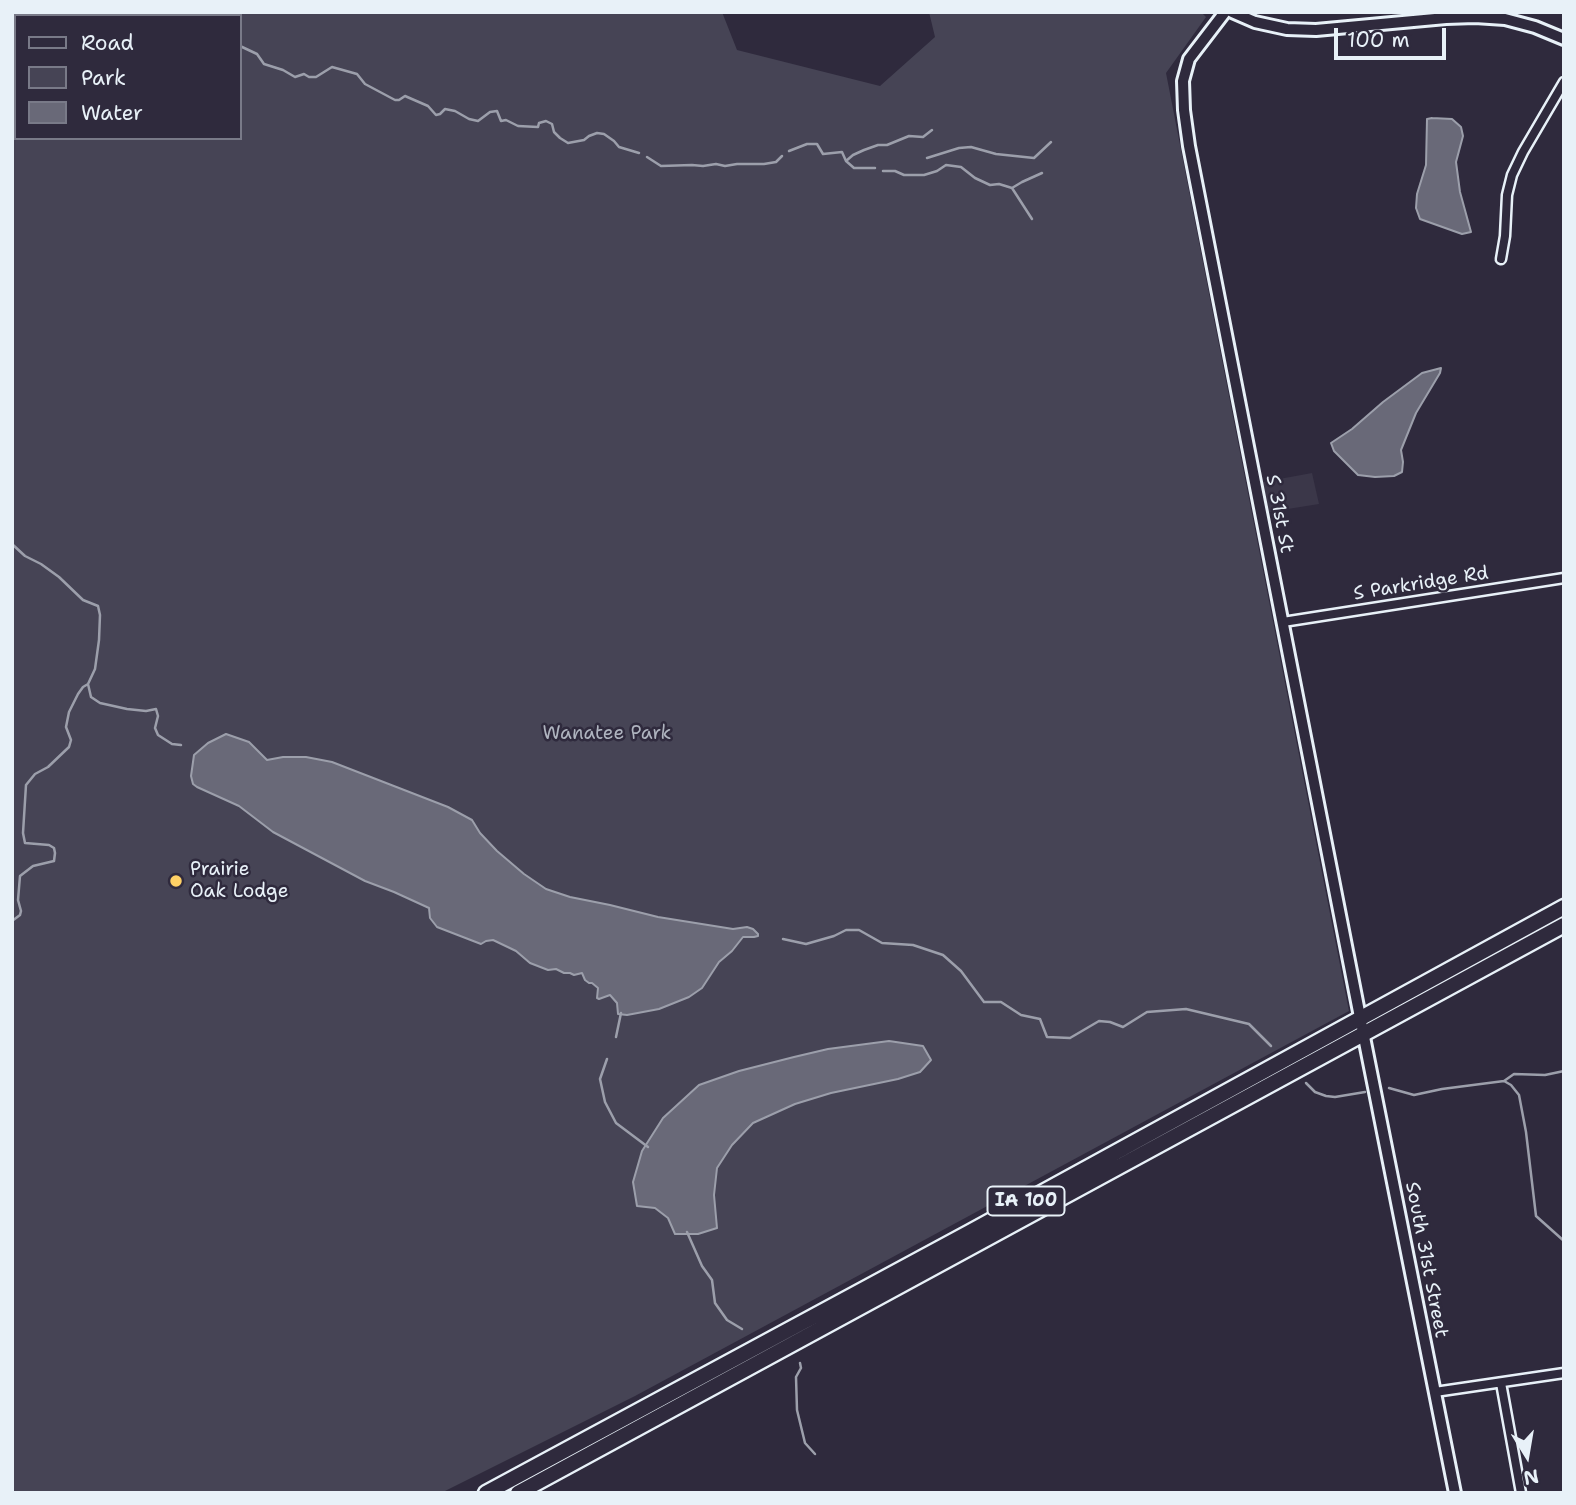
<!DOCTYPE html>
<html>
<head>
<meta charset="utf-8">
<style>
  body { margin:0 }
  #map { position:relative; width:1576px; height:1505px; overflow:hidden; background:#2f2a3d; font-family:"Shantell Sans",sans-serif }
  canvas { display:block }
  .frame { position:absolute; inset:0; border:14px solid #e8f1f8; pointer-events:none }
  .legend { position:absolute; left:14px; top:14px; width:228px; height:126px; box-sizing:border-box; background:#2f2a3d; border:2px solid #797a88; margin:0; padding:9px 12px; list-style:none; font-size:21px; color:#e8f1f8 }
  .legend li { display:flex; align-items:center; gap:14px; height:35px }
  .legend b { width:35px; border:2px solid #797a88 }
  .north { position:absolute; left:1492px; top:1421px; width:70px; height:70px; -webkit-text-stroke:5px #2f2a3d; paint-order:stroke; rotate:169deg; font-size:19px; font-weight:700; line-height:28px; text-align:center; color:#e8f1f8 }
  .north::after { content:''; display:block; margin:auto; width:24px; height:32px; background:#e8f1f8; clip-path:polygon(50% 0,100% 100%,50% 72%,0 100%) }
  .scale { position:absolute; left:1334px; top:28px; width:112px; height:32px; box-sizing:border-box; border:4px solid #e8f1f8; border-top:0; padding-left:9px; font-size:21px; line-height:24px; white-space:nowrap; color:#e8f1f8; -webkit-text-stroke:5px #2f2a3d; paint-order:stroke }
</style>
</head>
<body>
<div id="map">
<canvas width="1576" height="1505"></canvas>
<div class="frame"></div>
<ul class="legend">
<li><b style="height:9px;background:#2f2a3d"></b>Road</li>
<li><b style="height:19px;background:#464455"></b>Park</li>
<li><b style="height:19px;background:#696978"></b>Water</li>
</ul>
<div class="north">N</div>
<div class="scale">100 m</div>
</div>
<script>
const g = document.querySelector('canvas').getContext('2d');
g.lineJoin = 'round';
function fillPath(path, color) { g.fillStyle = color; g.fill(path, 'evenodd'); }
const poly = rows => new Path2D(rows.map(r => 'M' + r).join(''));
function strokePath(path, color, width, dash) { g.strokeStyle = color; g.lineWidth = width; g.lineCap = dash ? 'butt' : 'round'; g.setLineDash(dash || []); g.stroke(path); }
function label(font, color, halo, rows, align = 'center') {
  g.font = font + ' "Shantell Sans",sans-serif'; g.lineWidth = 5; g.setLineDash([]); g.textBaseline = 'middle'; g.strokeStyle = halo; g.fillStyle = color; for (const [text, x, y, turn = 0] of rows) {
    g.save(); g.translate(x, y); g.rotate((+turn || 0) * Math.PI / 180); g.textAlign = isNaN(turn) ? turn : align; if (halo) g.strokeText(text, 0, 0); g.fillText(text, 0, 0); g.restore();
  }
}
fillPath(poly([
  [1312,473,1319,504,1269,512,1263,482]
]), '#3b3749');
fillPath(poly([
  [12,12,722,12,737,50,880,86,935,37,929,12,1201,12,1206,17,1166,73,1349,1011,635,1396,441,1493,12,1493],
  [16,16,240,16,240,138,16,138]
]), '#464455');
const water = poly([
  [1432,118,1452,119,1461,127,1463,136,1456,162,1460,192,1471,232,1462,234,1420,219,1416,208,1417,194,1426,165,1427,119,1432,118],
  [1441,368,1440,373,1416,413,1401,450,1403,462,1402,472,1394,476,1375,477,1358,475,1334,451,1331,443,1352,429,1383,402,1422,373,1441,368],
  [226,734,249,742,267,760,283,757,306,757,332,762,448,807,472,820,480,833,497,851,524,874,546,889,570,897,610,905,658,917,733,929,747,927,753,929,758,934,758,936,754,937,743,937,732,951,719,962,702,988,689,997,659,1009,627,1015,618,1014,617,1003,610,995,599,999,597,998,598,988,592,983,589,983,585,980,582,973,574,975,570,973,564,973,556,969,548,970,530,963,516,951,493,940,486,941,481,944,437,927,430,918,429,908,394,892,365,881,273,832,239,806,197,787,193,784,191,776,194,755,208,743,226,734],
  [889,1041,923,1046,931,1060,920,1072,898,1079,831,1093,795,1104,753,1123,732,1145,717,1168,714,1195,717,1228,698,1234,675,1234,668,1218,655,1208,637,1206,633,1182,642,1151,663,1118,699,1085,739,1071,794,1057,828,1049,889,1041]
]);
fillPath(water, '#696978');
strokePath(water, '#9c9fab', 2);
strokePath(poly([
  [160,12,162,16],
  [240,46,257,54,264,64,283,70,295,77,304,74,309,77,316,77,332,67,357,74,365,84,395,100,399,100,405,96,428,106,436,115,440,114,445,109,455,111,469,119,478,121,490,112,497,111,501,121,506,120,518,126,538,127,539,123,546,121,552,124,554,132,560,138,568,143,584,140,589,136,597,133,604,134,614,141,619,147,639,153],
  [12,48,16,47],
  [789,151,807,144,817,144,823,154,842,152,846,161,854,168,875,168],
  [647,157,661,166,692,165,703,166,716,164,725,166,737,164,764,164,776,162,782,156],
  [927,158,959,148,971,147,996,154,1034,158,1051,142],
  [846,161,853,155,864,150,878,145,887,145,909,136,923,137,932,130],
  [883,171,895,171,904,175,924,175,937,171,946,165,961,167,975,178,990,185,999,184,1012,188,1032,219],
  [1012,188,1022,182,1042,173],
  [12,544,25,556,41,564,59,577,83,600,98,606,100,615,99,640,95,669,88,684,83,687,78,694,69,712,66,727,71,740,69,747,48,767,35,774,26,785,23,833,25,843,49,845,54,848,55,853,54,861,33,866,20,876,18,900,21,911,20,915,12,921],
  [88,684,91,697,100,703,127,709,146,711,156,709,158,716,155,728,158,735,172,744,181,745],
  [783,939,806,944,834,936,846,930,859,930,882,943,913,945,943,955,961,971,984,1002,1001,1002,1021,1015,1040,1019,1047,1037,1070,1038,1099,1021,1110,1022,1123,1027,1147,1012,1186,1009,1249,1024,1271,1046],
  [616,1037,621,1013],
  [607,1059,600,1079,605,1102,616,1123,648,1147],
  [1504,1081,1511,1085,1519,1095,1526,1132,1536,1216,1564,1241],
  [1306,1083,1315,1092,1326,1096,1335,1097,1365,1092],
  [1389,1088,1414,1095,1442,1089,1504,1081,1514,1074,1545,1075,1564,1071],
  [687,1232,702,1266,712,1280,715,1303,727,1320,742,1329],
  [800,1363,801,1368,796,1377,797,1410,805,1443,815,1454]
]), '#9c9fab', 2.5);
const minor = poly([
  [1501,259,1505,236,1507,195,1512,175,1523,152,1564,82],
  [1283,622,1564,578],
  [1501,1383,1521,1493],
  [1435,1392,1564,1373]
]);
const tertiary = poly([
  [1225,12,1189,59,1183,81,1184,110,1189,146,1360,1017,1455,1493],
  [1232,12,1255,22,1287,29,1316,30,1446,18,1475,17,1505,19,1535,27,1564,39]
]);
const trunk = poly([
  [486,1493,970,1232,1564,907],
  [518,1493,1564,925]
]);
strokePath(minor, '#e8f1f8', 13);
strokePath(tertiary, '#e8f1f8', 16);
strokePath(trunk, '#e8f1f8', 19);
strokePath(minor, '#2f2a3d', 8);
strokePath(tertiary, '#2f2a3d', 10);
strokePath(trunk, '#2f2a3d', 14);
for (const [x, y, r, color] of [
  [176,881,7,"#ffd166"]
]) { const dot = new Path2D(); dot.arc(x, y, r, 0, 2 * Math.PI); g.fillStyle = color; g.fill(dot); strokePath(dot, '#2f2a3d', 2.5); }
for (const [x, y, w] of [
  [1026,1201,77]
]) { const box = new Path2D(); box.roundRect(x - w / 2, y - 14.5, w, 29, 5); g.fillStyle = '#2f2a3d'; g.fill(box); strokePath(box, '#e8f1f8', 2); }
label('bold 18px', '#e8f1f8', null, [
  ["IA 100",1026,1201]
]);
label('19px', '#e8f1f8', '#2f2a3d', [
  ["S 31st St",1279,514,79],
  ["S Parkridge Rd",1421,584,-9],
  ["South 31st Street",1426,1260,79]
]);
label('19px', '#afb4bf', '#2f2a3d', [
  ["Wanatee Park",607,734]
]);
label('19px', '#e8f1f8', '#2f2a3d', [
  ["Prairie",190,870],
  ["Oak Lodge",190,892]
], 'left');
</script>
</body>
</html>
